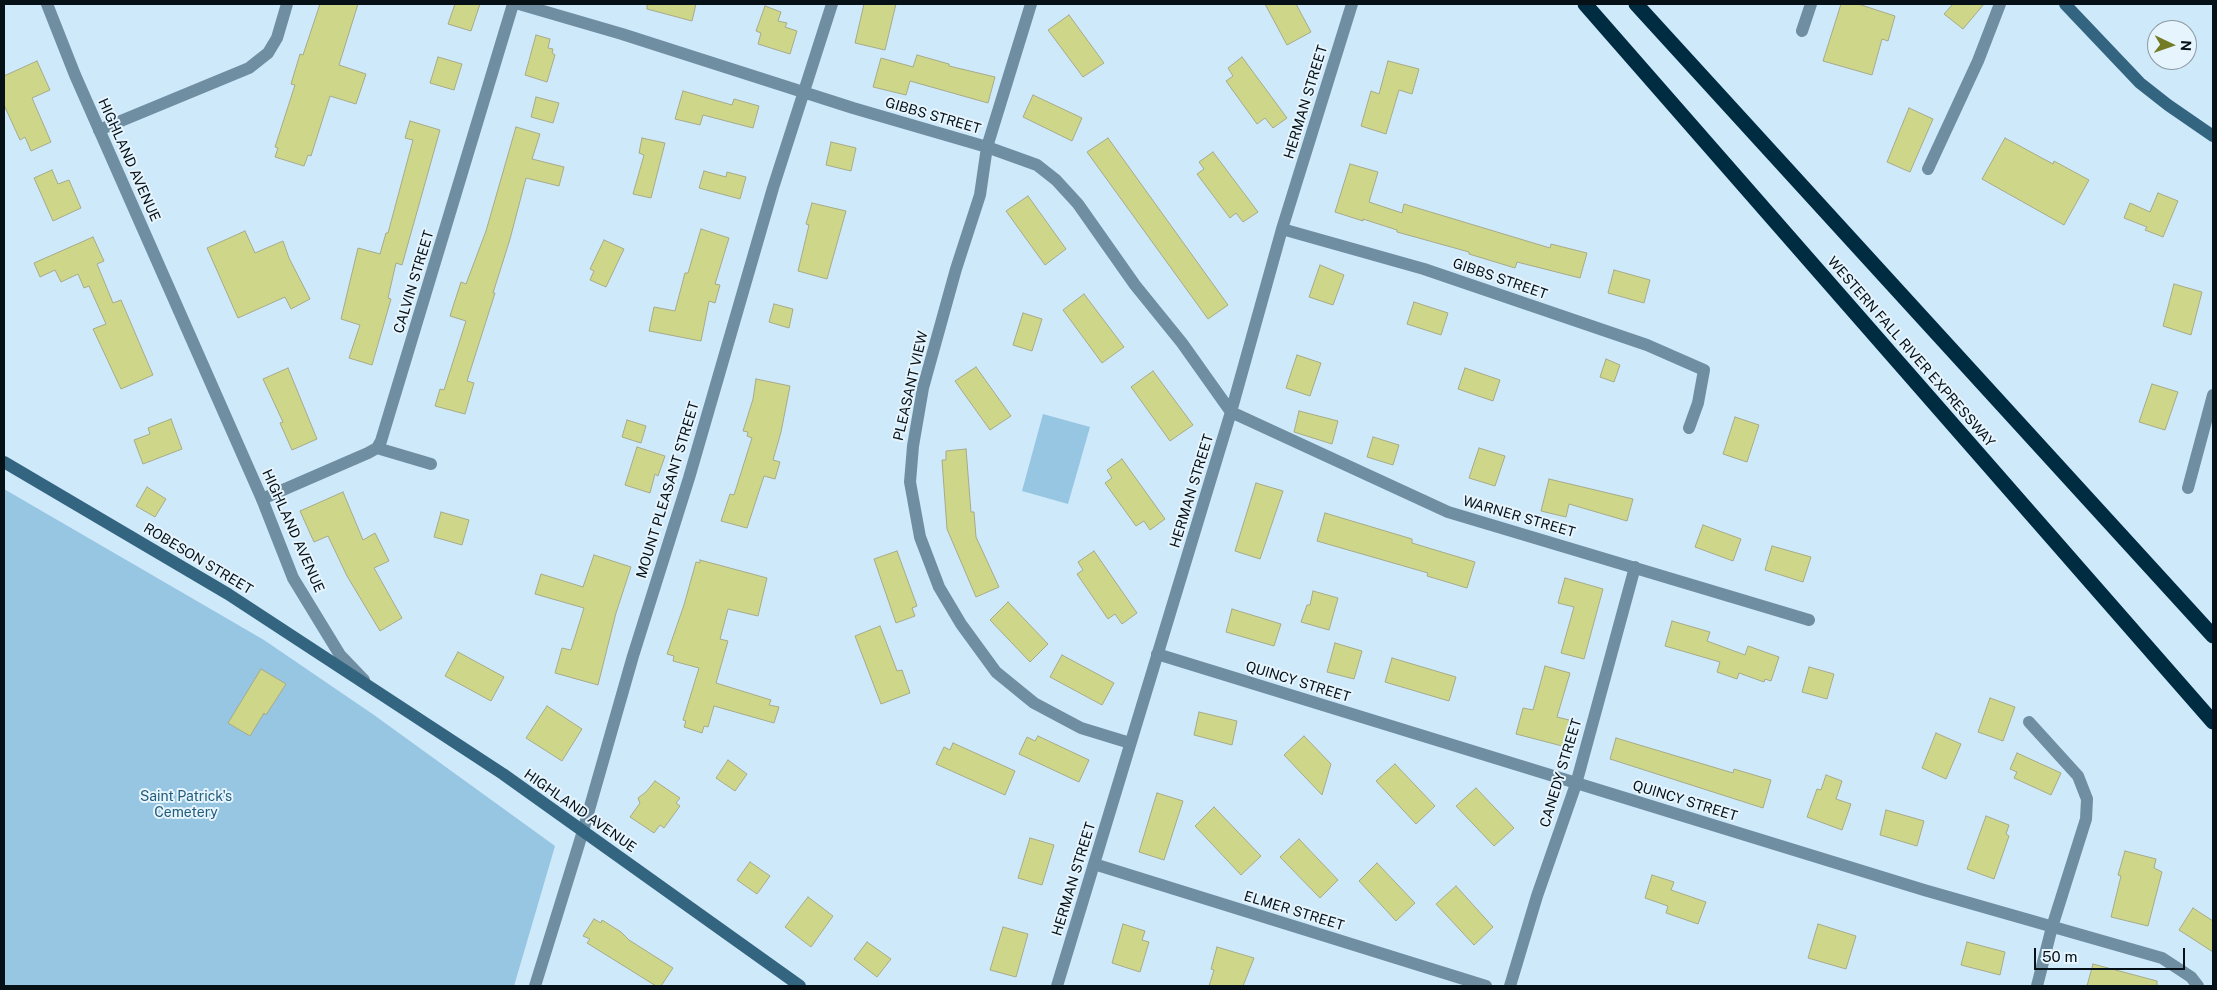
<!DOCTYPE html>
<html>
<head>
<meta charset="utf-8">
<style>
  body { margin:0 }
  #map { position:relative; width:2217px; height:990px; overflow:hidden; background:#cee9fa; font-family:"Public Sans",sans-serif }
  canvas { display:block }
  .frame { position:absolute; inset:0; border:5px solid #051017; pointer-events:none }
  .north { position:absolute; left:2147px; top:20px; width:50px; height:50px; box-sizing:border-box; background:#e6f4fd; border:1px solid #8c99a1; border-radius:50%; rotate:93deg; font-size:14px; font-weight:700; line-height:20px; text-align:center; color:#051017 }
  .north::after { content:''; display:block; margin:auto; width:18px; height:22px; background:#737b25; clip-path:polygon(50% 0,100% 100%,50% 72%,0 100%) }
  .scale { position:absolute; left:2034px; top:948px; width:151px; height:22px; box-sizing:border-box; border:2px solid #051017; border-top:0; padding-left:6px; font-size:15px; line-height:18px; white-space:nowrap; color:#051017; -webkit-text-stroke:4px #e6f4fd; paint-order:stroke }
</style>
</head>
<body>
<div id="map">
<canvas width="2217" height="990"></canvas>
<div class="frame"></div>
<div class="north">N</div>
<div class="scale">50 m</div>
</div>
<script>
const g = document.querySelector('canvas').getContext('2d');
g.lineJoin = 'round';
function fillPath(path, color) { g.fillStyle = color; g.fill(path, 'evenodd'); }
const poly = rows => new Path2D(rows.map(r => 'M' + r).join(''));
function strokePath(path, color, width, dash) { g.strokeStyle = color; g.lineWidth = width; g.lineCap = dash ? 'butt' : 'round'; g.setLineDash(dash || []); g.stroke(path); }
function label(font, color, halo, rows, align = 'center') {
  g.font = font + ' "Public Sans",sans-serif'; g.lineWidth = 4; g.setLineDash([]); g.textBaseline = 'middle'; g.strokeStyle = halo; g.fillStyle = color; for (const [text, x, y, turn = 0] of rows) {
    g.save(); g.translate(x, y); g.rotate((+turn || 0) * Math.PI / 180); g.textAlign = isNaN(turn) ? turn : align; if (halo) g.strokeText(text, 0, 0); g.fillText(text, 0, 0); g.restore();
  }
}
fillPath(poly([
  [1043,414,1090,427,1068,504,1022,491],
  [4,489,264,640,374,715,555,846,514,986,4,986]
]), '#97c6e3');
const building = poly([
  [320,4,358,4,339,65,366,74,356,104,330,96,311,156,308,155,304,166,275,157,278,148,275,147,295,85,291,84,300,54,303,55,320,4],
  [455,4,480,4,471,31,448,24,455,4],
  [647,4,696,4,692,21,647,9,647,4],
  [864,4,896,4,885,50,855,43,864,4],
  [1265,4,1296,4,1311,32,1287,45,1265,4],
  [1841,4,1858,4,1895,16,1888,41,1882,39,1872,75,1823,61,1841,4],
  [1953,4,1984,4,1963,29,1944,14,1953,4],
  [765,6,781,12,778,21,787,23,785,27,797,31,790,54,758,44,761,33,756,31,765,6],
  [1069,15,1104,63,1083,77,1048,30,1069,15],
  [536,35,550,39,548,48,553,49,552,53,555,55,547,82,525,75,536,35],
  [917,55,949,64,949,66,995,77,988,103,910,81,906,95,873,87,881,58,913,67,917,55],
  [438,57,462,64,454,90,430,83,438,57],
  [1242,57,1287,118,1273,128,1265,118,1257,124,1226,81,1233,76,1228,68,1242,57],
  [37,61,50,90,32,98,51,142,31,151,25,137,20,140,4,105,4,76,37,61],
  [1388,61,1419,69,1412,94,1399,90,1386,134,1361,126,1371,91,1379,94,1388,61],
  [683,91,732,105,734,99,759,106,753,128,703,115,700,125,675,119,683,91],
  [1033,95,1082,118,1072,141,1023,117,1033,95],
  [536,97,559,103,553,123,531,117,536,97],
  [1909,108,1933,119,1910,172,1887,162,1909,108],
  [410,121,440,130,402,265,396,263,388,298,391,299,372,365,349,358,360,325,341,319,358,248,380,254,386,233,388,233,413,140,405,138,410,121],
  [516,127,540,134,532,159,564,167,559,186,526,178,510,239,493,293,495,293,467,381,474,383,465,414,435,406,440,389,444,390,466,321,450,316,461,282,466,284,486,231,516,127],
  [642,138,665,143,651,198,633,194,644,155,639,153,642,138],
  [1108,138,1228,305,1208,319,1087,152,1108,138],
  [2005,138,2053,164,2054,161,2089,180,2064,225,1982,179,2005,138],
  [831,142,856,148,851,171,826,165,831,142],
  [1213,152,1258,212,1243,222,1236,213,1230,218,1197,174,1204,169,1199,162,1213,152],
  [1350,164,1378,172,1369,202,1402,213,1404,204,1550,248,1551,244,1587,253,1580,278,1517,262,1515,268,1469,254,1469,252,1397,232,1397,230,1363,219,1363,221,1335,212,1350,164],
  [52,170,58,184,69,180,81,208,53,221,34,178,52,170],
  [704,171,726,177,727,172,746,177,740,199,699,188,704,171],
  [2158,193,2178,201,2163,237,2145,230,2147,227,2124,218,2130,203,2150,212,2158,193],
  [1028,196,1066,249,1045,265,1006,211,1028,196],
  [812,203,846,211,827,279,798,271,809,225,806,224,812,203],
  [701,229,729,238,715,284,720,285,715,303,709,301,701,341,649,331,654,307,675,311,685,273,688,273,701,229],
  [245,231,255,253,283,241,289,258,310,299,291,309,285,297,238,318,207,248,245,231],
  [93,237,104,261,97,264,113,303,121,300,153,375,121,389,93,329,106,324,89,286,84,288,78,274,61,282,55,270,40,277,34,263,93,237],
  [604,240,624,249,606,287,590,280,594,271,590,269,604,240],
  [1320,265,1344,275,1333,305,1309,297,1320,265],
  [1614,270,1650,280,1644,303,1608,293,1614,270],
  [2174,284,2202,292,2191,335,2163,326,2174,284],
  [1084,294,1124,347,1102,363,1063,310,1084,294],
  [1414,302,1448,313,1441,335,1407,324,1414,302],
  [774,304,793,309,789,328,769,322,774,304],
  [1023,313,1042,319,1032,351,1013,345,1023,313],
  [1297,355,1321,363,1310,396,1286,388,1297,355],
  [1606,359,1620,365,1614,382,1600,377,1606,359],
  [976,367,1011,416,990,430,955,381,976,367],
  [288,368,317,439,292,450,280,423,283,422,263,379,288,368],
  [1465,368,1500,380,1493,401,1458,389,1465,368],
  [1153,371,1193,425,1170,441,1131,387,1153,371],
  [756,379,790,386,781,432,773,460,780,462,775,479,764,476,747,528,721,521,730,494,734,495,752,438,747,436,748,432,743,431,753,399,756,379],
  [2152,384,2178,392,2165,430,2139,422,2152,384],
  [1299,411,1338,421,1332,444,1294,432,1299,411],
  [1735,417,1759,425,1747,462,1723,454,1735,417],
  [171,419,182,449,143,464,134,440,150,434,148,428,171,419],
  [627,420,646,426,641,443,622,437,627,420],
  [1373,437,1399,445,1393,465,1367,457,1373,437],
  [637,447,665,456,658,476,655,474,650,493,625,485,637,447],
  [1479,448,1505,456,1495,486,1469,478,1479,448],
  [966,449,971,512,974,512,976,537,999,587,976,597,947,529,942,460,946,460,946,451,966,449],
  [1122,459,1165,519,1150,530,1144,521,1136,526,1105,483,1112,478,1107,470,1122,459],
  [1549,479,1633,499,1627,521,1569,504,1566,517,1541,511,1549,479],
  [1256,483,1283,491,1260,559,1235,551,1256,483],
  [147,487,166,499,155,517,136,506,147,487],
  [343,492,363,540,375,533,389,561,374,568,402,618,380,631,347,576,328,536,314,542,300,511,343,492],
  [441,512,469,520,462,545,434,537,441,512],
  [1325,513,1412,539,1412,543,1475,562,1467,588,1427,576,1428,573,1317,541,1325,513],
  [1703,525,1741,539,1733,561,1695,547,1703,525],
  [1772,546,1811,557,1803,582,1765,570,1772,546],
  [897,551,917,606,912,608,915,616,896,623,874,559,897,551],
  [1094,551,1137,613,1122,624,1115,614,1108,619,1077,574,1083,570,1078,562,1094,551],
  [594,555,631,567,616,613,598,685,555,673,562,648,571,650,584,608,535,594,541,574,583,587,594,555],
  [700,560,767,578,758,616,728,609,720,639,728,641,716,683,771,700,769,705,779,707,774,723,714,706,708,727,704,726,702,733,684,727,686,721,683,720,699,668,673,661,674,656,667,654,684,605,696,562,700,563,700,560],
  [1565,578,1603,589,1584,659,1561,653,1574,607,1558,603,1565,578],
  [1313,591,1338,598,1329,630,1301,622,1307,605,1310,605,1313,591],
  [1008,602,1048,644,1030,662,990,620,1008,602],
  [1232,609,1281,624,1274,646,1226,632,1232,609],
  [1672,621,1710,632,1707,641,1745,655,1748,646,1779,657,1771,681,1765,679,1764,682,1739,673,1737,679,1717,672,1720,662,1665,646,1672,621],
  [880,626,897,671,902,670,910,693,881,704,855,636,880,626],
  [1335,643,1362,651,1354,679,1327,672,1335,643],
  [458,652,504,677,491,701,445,676,458,652],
  [1062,655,1114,683,1102,705,1050,677,1062,655],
  [1392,658,1456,677,1449,701,1385,682,1392,658],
  [1545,666,1570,673,1557,717,1573,721,1566,747,1516,734,1523,708,1533,710,1545,666],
  [1809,667,1834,674,1827,699,1802,692,1809,667],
  [261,669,286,684,266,715,264,713,250,736,228,723,261,669],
  [1990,698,2015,707,2003,741,1978,732,1990,698],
  [547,706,582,729,562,761,526,738,547,706],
  [1199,712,1237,721,1232,745,1194,735,1199,712],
  [1936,733,1961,744,1946,779,1922,768,1936,733],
  [1038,736,1089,760,1079,782,1019,754,1027,737,1035,741,1038,736],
  [1304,736,1331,764,1322,795,1284,755,1304,736],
  [1616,738,1733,773,1734,769,1771,780,1763,808,1610,759,1616,738],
  [953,743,1015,771,1005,795,936,764,944,747,950,750,953,743],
  [2017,753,2061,773,2051,795,2014,778,2017,772,2010,769,2017,753],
  [728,760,747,774,735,791,716,778,728,760],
  [1395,764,1435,806,1416,824,1376,781,1395,764],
  [1826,775,1842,781,1836,799,1851,804,1842,830,1807,817,1817,789,1821,790,1826,775],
  [655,781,680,798,676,803,680,806,664,828,660,825,654,833,630,817,640,803,638,798,646,792,655,781],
  [1476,788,1514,828,1494,846,1456,806,1476,788],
  [1157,793,1183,801,1164,860,1139,852,1157,793],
  [1214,807,1261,856,1241,875,1195,826,1214,807],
  [1886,810,1924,821,1917,846,1880,835,1886,810],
  [1986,816,2009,825,2006,834,2009,836,1994,879,1967,869,1986,816],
  [1030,838,1054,845,1042,885,1018,878,1030,838],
  [1299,839,1338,880,1320,898,1280,857,1299,839],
  [2125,851,2156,859,2154,868,2162,872,2148,926,2111,917,2121,876,2118,875,2125,851],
  [750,862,770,876,757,894,737,880,750,862],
  [1377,863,1415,903,1396,921,1359,881,1377,863],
  [1652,875,1674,882,1671,890,1706,902,1698,924,1666,913,1668,906,1645,898,1652,875],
  [1456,886,1493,927,1474,945,1436,904,1456,886],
  [808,897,833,916,811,947,785,927,808,897],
  [2193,908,2213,921,2213,952,2179,930,2193,908],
  [594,919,601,923,602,920,621,932,629,940,673,968,661,986,656,986,587,943,590,939,583,936,594,919],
  [1123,924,1145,931,1142,940,1149,942,1140,972,1112,963,1123,924],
  [1818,924,1856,936,1846,969,1808,958,1818,924],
  [1003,927,1028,934,1016,977,990,970,1003,927],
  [867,942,891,959,877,977,854,959,867,942],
  [1967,942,2005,952,2000,975,1961,965,1967,942],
  [1217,947,1254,958,1243,986,1209,986,1214,970,1211,969,1217,947],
  [2093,964,2157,981,2157,986,2087,986,2093,964]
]);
fillPath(building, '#ced789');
strokePath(building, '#a6aa89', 1);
strokePath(poly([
  [519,4,622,34,853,108,987,147,1037,165,1056,180,1078,204,1135,285,1182,343,1231,412,1448,512,1809,620],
  [1031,4,987,147,980,195,956,269,923,388,913,446,910,482,920,537,939,587,961,624,996,672,1034,703,1081,728,1130,743],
  [1802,31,1811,4],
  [99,130,249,68,268,53,277,38,287,4],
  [1928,169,1978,61,2000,4],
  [1282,229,1424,269,1647,345,1704,370,1698,403,1689,428],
  [377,448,431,464],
  [2188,488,2213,395],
  [262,499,368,453,377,448,381,441,513,4],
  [1157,654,1924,890,2162,958,2191,977,2198,986],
  [2029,722,2078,776,2087,799,2086,819,2052,927,2037,986],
  [1094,864,1486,986],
  [535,986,583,831,633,656,689,478,773,188,832,4],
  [1057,986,1231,412,1282,229,1352,4],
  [1510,986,1537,896,1576,784,1635,567]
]), '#6f8ea2', 12);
strokePath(poly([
  [47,4,75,75,262,499,293,578,340,655,364,680]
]), '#6f8ea2', 12);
strokePath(poly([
  [2065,4,2140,83,2168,105,2213,136],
  [4,462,228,594,503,774,800,986]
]), '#346580', 12);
strokePath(poly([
  [1585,4,2213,722],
  [1636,4,2213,636]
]), '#002c42', 15);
label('14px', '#051017', '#e6f4fd', [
  ["HERMAN STREET",1306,102,-73],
  ["GIBBS STREET",933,116,16],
  ["HIGHLAND AVENUE",129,160,66],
  ["GIBBS STREET",1500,279,19],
  ["CALVIN STREET",414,282,-73],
  ["WESTERN FALL RIVER EXPRESSWAY",1911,352,49],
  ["PLEASANT VIEW",911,386,-77],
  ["MOUNT PLEASANT STREET",668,490,-73],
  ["HERMAN STREET",1192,491,-73],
  ["WARNER STREET",1519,517,16],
  ["HIGHLAND AVENUE",293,531,66],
  ["ROBESON STREET",198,559,31],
  ["QUINCY STREET",1298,682,17],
  ["CANEDY STREET",1561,773,-73],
  ["QUINCY STREET",1685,801,17],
  ["HIGHLAND AVENUE",580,811,35],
  ["HERMAN STREET",1074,879,-73],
  ["ELMER STREET",1294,911,17]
]);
label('14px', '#215c7b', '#e6f4fd', [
  ["Saint Patrick's",186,797],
  ["Cemetery",186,813]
]);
</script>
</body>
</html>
